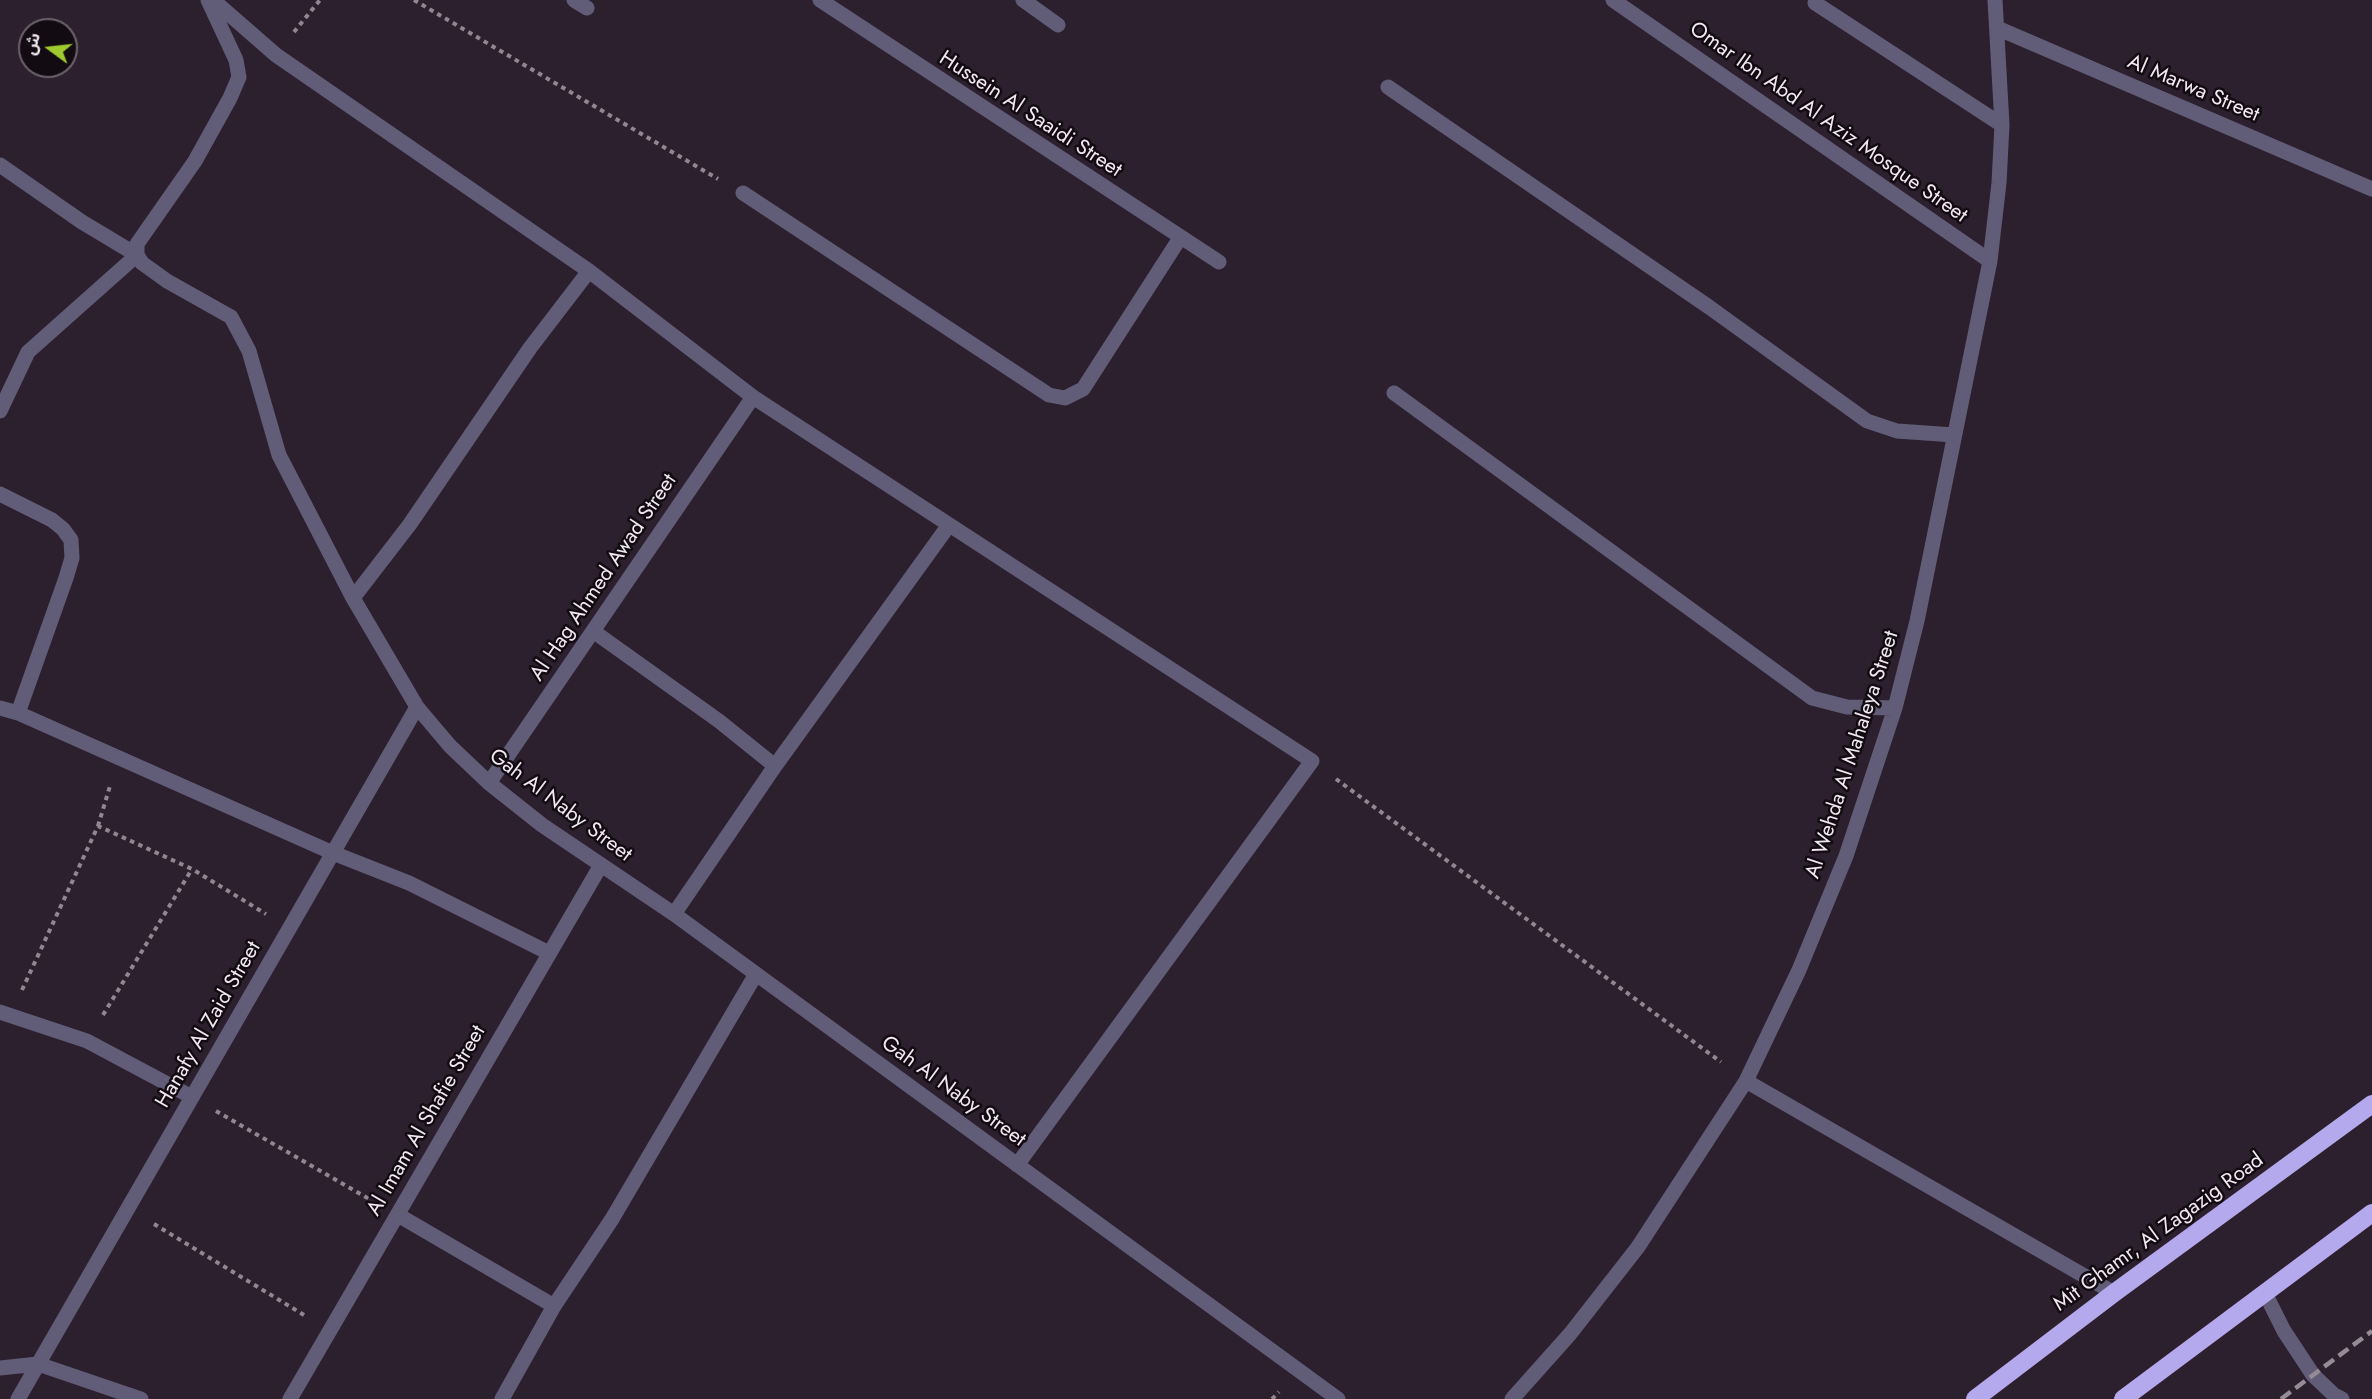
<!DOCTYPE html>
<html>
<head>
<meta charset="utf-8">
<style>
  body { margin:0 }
  #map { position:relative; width:2372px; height:1399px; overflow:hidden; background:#2d202e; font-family:Jost,"Noto Sans Arabic",sans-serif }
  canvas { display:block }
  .north { position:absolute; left:18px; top:18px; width:60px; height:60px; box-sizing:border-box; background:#120c12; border:2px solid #6b646b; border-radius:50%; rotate:285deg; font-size:16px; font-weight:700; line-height:24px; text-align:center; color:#f1e8f1 }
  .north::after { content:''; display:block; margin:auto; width:21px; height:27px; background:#9fca2d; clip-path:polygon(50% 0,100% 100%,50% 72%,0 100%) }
</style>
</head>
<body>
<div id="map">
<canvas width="2372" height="1399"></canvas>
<div class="north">ش</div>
</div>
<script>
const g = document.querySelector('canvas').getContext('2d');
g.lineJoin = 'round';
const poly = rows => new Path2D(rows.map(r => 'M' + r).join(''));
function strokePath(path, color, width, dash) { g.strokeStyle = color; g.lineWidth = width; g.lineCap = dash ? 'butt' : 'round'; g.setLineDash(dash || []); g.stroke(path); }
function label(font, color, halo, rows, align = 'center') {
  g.font = font + ' Jost,sans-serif'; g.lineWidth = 5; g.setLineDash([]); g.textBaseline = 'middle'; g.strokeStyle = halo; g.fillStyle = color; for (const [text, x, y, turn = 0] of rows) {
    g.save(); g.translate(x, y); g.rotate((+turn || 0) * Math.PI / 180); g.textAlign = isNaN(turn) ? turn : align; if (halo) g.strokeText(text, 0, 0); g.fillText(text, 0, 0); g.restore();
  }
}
strokePath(poly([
  [414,0,718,179],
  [294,32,320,0],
  [1336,779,1721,1062],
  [98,826,110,786],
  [22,990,98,826,192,869,266,914],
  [103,1015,192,869],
  [216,1111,371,1200],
  [154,1224,304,1315],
  [1272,1399,1279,1392]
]), '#918691', 4, [4.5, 4.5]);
strokePath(poly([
  [208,0,236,60,239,77,230,98,195,161,137,244,137,255,142,263,167,281,231,317,249,351,279,455,353,598,417,707,450,746,489,783,542,825,674,914,1338,1399],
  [213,0,276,55,589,271,753,397,1312,761,1017,1165],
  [574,0,587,8],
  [820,0,1219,262],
  [1023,0,1058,25],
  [1613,0,1990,261],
  [1815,3,2002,125],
  [1997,28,2372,189],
  [1388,87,1709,307,1867,421,1897,431,1954,435],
  [0,165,82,222,137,255,28,352,0,411],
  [743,193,1049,395,1065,398,1083,389,1180,238],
  [1394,393,1812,698,1847,707,1895,708],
  [0,494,52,520,63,529,71,540,72,558,66,578,18,713],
  [353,598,410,524,530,348,589,271],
  [593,631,719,721,775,766],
  [0,708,18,713,333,853,409,883,549,953],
  [489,783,753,397],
  [674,914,775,766,949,525],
  [0,1012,87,1041,192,1097],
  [1746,1081,2114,1293],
  [398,1215,554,1306,612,1219,756,974],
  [2265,1293,2284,1331,2313,1375,2334,1395,2342,1399],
  [0,1368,38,1364,141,1399],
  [18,1399,417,707],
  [290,1399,601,865],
  [502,1399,554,1306],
  [1512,1399,1570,1334,1638,1247,1746,1081,1799,970,1846,856,1895,708,1917,621,1990,261,1999,183,2002,125,1995,0]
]), '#615d78', 15);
strokePath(poly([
  [1975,1399,2114,1293,2372,1104],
  [2123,1399,2372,1213]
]), '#b4a9ec', 18);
strokePath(poly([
  [2281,1399,2372,1331]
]), '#958b96', 4.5, [12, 6]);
label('21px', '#f1e8f1', '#120c12', [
  ["Al Marwa Street",2193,89,23],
  ["Hussein Al Saaidi Street",1030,115,33],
  ["Omar Ibn Abd Al Aziz Mosque Street",1828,123,35],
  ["Al Hag Ahmed Awad Street",604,578,-56],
  ["Al Wehda Al Mahaleya Street",1853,755,-72],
  ["Gah Al Naby Street",560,806,37],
  ["Hanafy Al Zaid Street",209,1025,-60],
  ["Gah Al Naby Street",953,1092,36],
  ["Al Imam Al Shafie Street",427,1121,-60],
  ["Mit Ghamr, Al Zagazig Road",2159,1233,-36]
]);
</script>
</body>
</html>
